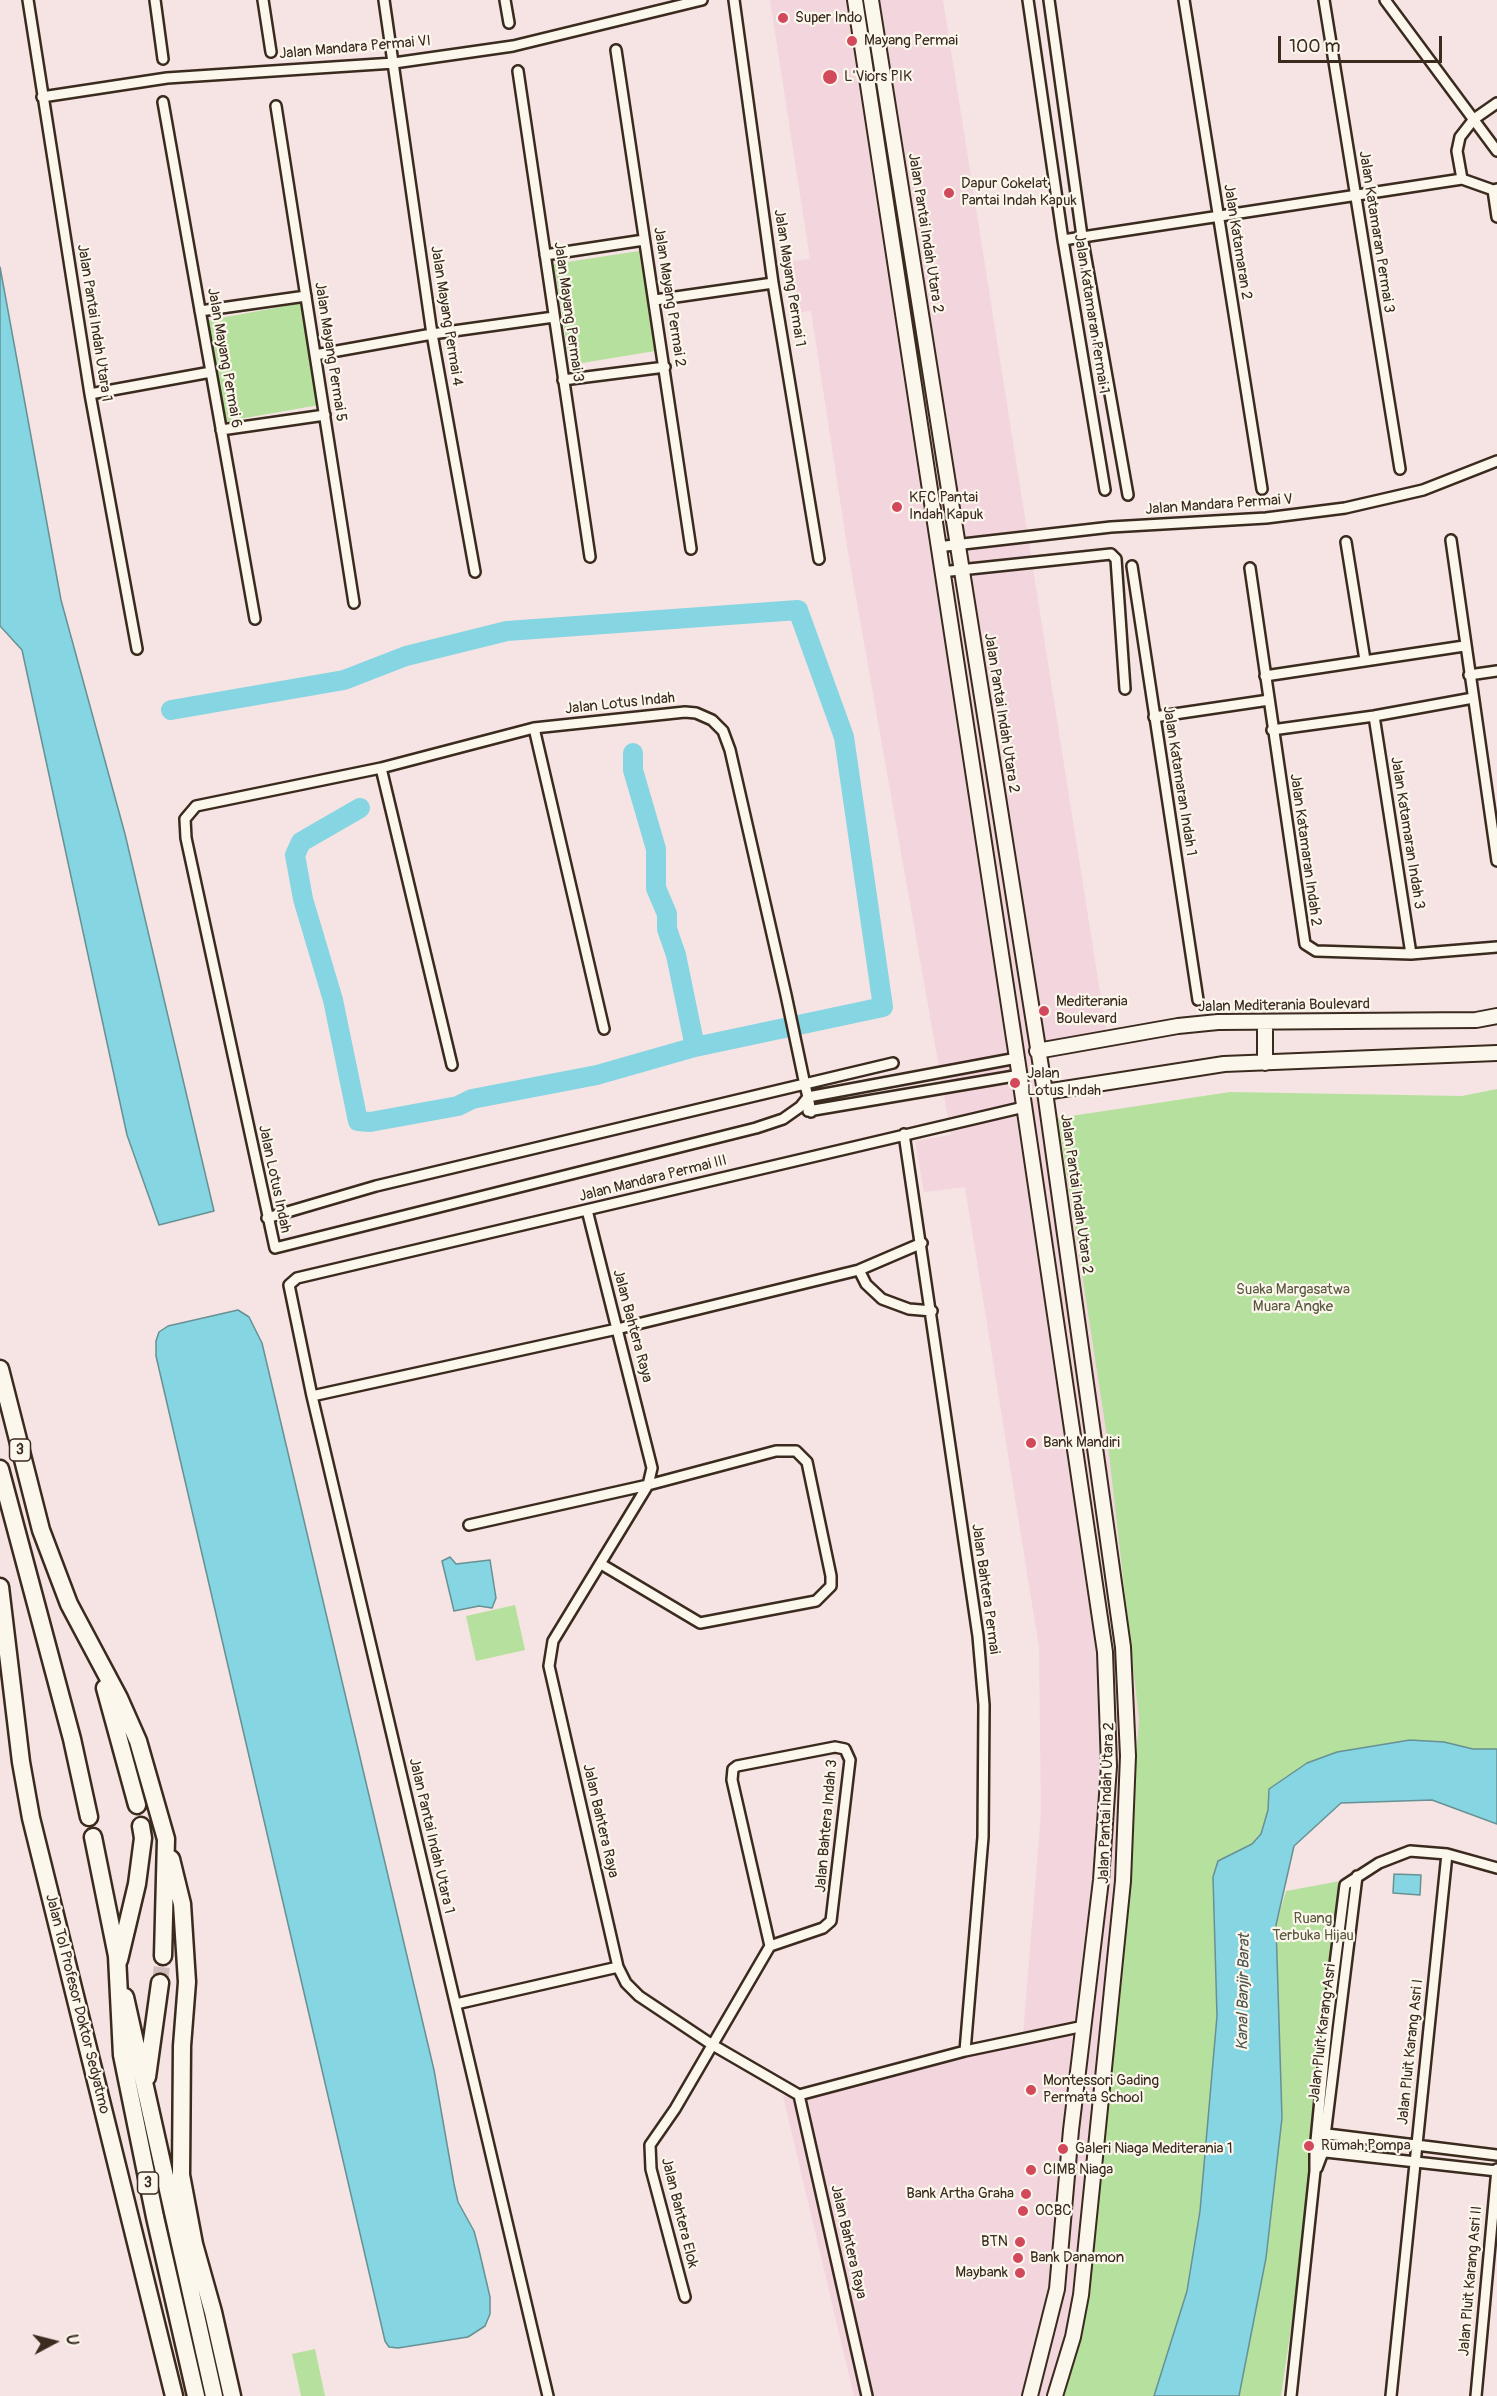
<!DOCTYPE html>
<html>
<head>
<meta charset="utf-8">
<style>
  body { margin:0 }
  #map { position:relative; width:1497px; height:2396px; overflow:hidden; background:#f6e3e3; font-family:Pangolin,sans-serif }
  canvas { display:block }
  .north { position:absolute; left:24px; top:2312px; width:60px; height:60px; -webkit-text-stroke:4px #fbf7ec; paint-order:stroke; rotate:83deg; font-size:16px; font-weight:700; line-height:24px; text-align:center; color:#3b2a1e }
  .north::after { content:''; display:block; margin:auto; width:21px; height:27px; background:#3b2a1e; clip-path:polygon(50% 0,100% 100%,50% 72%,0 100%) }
  .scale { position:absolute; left:1278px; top:36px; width:164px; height:27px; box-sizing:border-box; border:3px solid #3b2a1e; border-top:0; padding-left:8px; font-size:18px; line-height:21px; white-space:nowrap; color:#3b2a1e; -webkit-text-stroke:4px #fbf7ec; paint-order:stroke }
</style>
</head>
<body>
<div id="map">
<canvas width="1497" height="2396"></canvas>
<div class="north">U</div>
<div class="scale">100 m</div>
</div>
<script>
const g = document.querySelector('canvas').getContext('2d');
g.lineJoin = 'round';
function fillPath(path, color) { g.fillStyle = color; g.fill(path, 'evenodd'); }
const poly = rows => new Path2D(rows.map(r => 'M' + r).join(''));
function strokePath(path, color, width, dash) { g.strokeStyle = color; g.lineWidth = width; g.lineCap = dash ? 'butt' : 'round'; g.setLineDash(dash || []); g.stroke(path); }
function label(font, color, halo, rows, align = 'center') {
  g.font = font + ' Pangolin,sans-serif'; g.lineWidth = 4.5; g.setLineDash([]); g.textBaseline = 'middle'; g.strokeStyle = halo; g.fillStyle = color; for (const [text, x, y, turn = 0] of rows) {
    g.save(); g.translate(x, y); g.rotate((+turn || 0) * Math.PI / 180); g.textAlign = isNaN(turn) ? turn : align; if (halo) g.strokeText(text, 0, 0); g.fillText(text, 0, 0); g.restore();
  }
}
fillPath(poly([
  [770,0,943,0,1106,1030,1046,1041,1107,1437,1139,1719,1116,2013,1088,2292,1065,2396,854,2396,783,2096,1023,2036,1041,1813,1039,1647,965,1187,924,1192,915,1141,951,1135,848,552,811,311,792,313,784,262,810,259]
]), '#f2d5dd');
fillPath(poly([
  [639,251,655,351,570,365,554,264],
  [302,303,319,405,222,422,204,321],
  [1497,1089,1497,1749,1473,1749,1444,1742,1410,1740,1337,1752,1307,1763,1269,1789,1268,1810,1261,1834,1252,1844,1218,1861,1213,1877,1217,2016,1200,2211,1187,2291,1168,2359,1154,2396,1065,2396,1088,2292,1116,2013,1139,1719,1107,1437,1058,1118,1230,1092,1462,1096],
  [515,1605,525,1650,476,1661,466,1616],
  [1357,1878,1281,2396,1239,2396,1266,2258,1282,2118,1276,1925,1286,1891],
  [315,2349,325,2396,301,2396,292,2354]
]), '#b6e09d');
const water = poly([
  [0,267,61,600,125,834,214,1211,159,1225,127,1135,22,650,0,626,0,267],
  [238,1310,249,1317,262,1343,434,2070,454,2184,458,2202,474,2231,479,2250,490,2297,490,2314,485,2326,468,2337,398,2348,389,2347,385,2341,156,1356,156,1341,159,1332,168,1326,238,1310],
  [450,1557,456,1564,490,1560,496,1598,492,1608,479,1606,454,1611,442,1561,450,1557],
  [1410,1740,1444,1742,1473,1749,1497,1749,1497,1824,1432,1800,1341,1803,1294,1846,1276,1925,1282,2118,1266,2258,1239,2396,1154,2396,1187,2291,1200,2211,1217,2016,1213,1877,1218,1861,1252,1844,1261,1834,1268,1810,1269,1789,1307,1763,1337,1752,1410,1740],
  [1394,1874,1421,1875,1420,1895,1393,1893,1394,1874]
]);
fillPath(water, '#85d5e2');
strokePath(water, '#679194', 1.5);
strokePath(poly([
  [171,710,344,680,406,656,507,631,798,610,844,737,883,1007,695,1047,597,1075,472,1099,458,1106,370,1122,358,1121,333,1000,303,899,295,855,301,842,360,808],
  [633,753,633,770,656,849,656,888,667,914,667,929,676,955,695,1047]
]), '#85d5e2', 20);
strokePath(poly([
  [160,1983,163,1956]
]), '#d1bebc', 16, [16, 8]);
const street = poly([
  [28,0,90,394,137,649],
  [155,0,163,59],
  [263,0,271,52],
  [384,0,432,334,475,572],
  [505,0,509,23],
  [734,0,773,283,819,559],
  [1028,0,1063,240,1105,490],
  [1049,0,1082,236,1128,495],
  [1184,0,1262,489],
  [1324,0,1400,469],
  [1385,0,1497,151],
  [616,50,691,549],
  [518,71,590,557],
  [42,97,167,78,394,63,513,46,702,0],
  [163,102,255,619],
  [1497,103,1474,119,1460,137,1457,151,1462,179,1493,190,1497,189],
  [276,106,354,603],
  [1493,190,1497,217],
  [1063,240,1462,179],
  [545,255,644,240],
  [655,300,773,283],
  [200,311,306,296],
  [315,355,432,334,554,317],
  [563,380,665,367],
  [90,394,211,372],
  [221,430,325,415],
  [1451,540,1497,861],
  [1346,542,1365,660],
  [937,547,1111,527,1266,518,1345,508,1423,490,1497,461],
  [1132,566,1198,1000],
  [1250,568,1305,944,1316,951,1411,954,1497,947],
  [941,572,1111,554,1116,559,1125,689],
  [1469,675,1497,671],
  [1265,676,1464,646],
  [1374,716,1411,954],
  [1154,717,1269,700],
  [534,728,604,1029],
  [1272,730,1374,716,1473,698],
  [381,768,452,1065],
  [808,1111,1020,1075],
  [811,1112,808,1097,805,1085,786,995,730,750,723,731,712,720,696,713,685,712,534,728,381,768,196,806,185,819,186,838,275,1248,756,1128,783,1119,800,1107,808,1097,1017,1058],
  [904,1134,978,1636,984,1705,983,1837,965,2051],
  [587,1210,652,1468,648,1485,553,1641,549,1666,618,1967,626,1983,639,1996,711,2044,799,2095,867,2396],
  [267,1218,376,1186,893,1063],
  [859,1270,866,1284,882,1299,909,1309,932,1311],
  [312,1396,617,1329,859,1270,922,1243],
  [469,1525,648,1485,776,1451,796,1451,807,1462,831,1576,831,1586,816,1601,700,1623,601,1564],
  [456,2004,618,1967],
  [799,2095,965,2051,1084,2026],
  [1319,2133,1497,2155],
  [1317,2151,1497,2171],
  [1317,2168,1323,2152,1357,1876],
  [685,2297,651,2169,650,2145,675,2109,770,1946,823,1928,831,1921,850,1760,845,1749,835,1747,737,1766,733,1769,732,1780,770,1946],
  [548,2396,312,1396,289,1285,297,1278,1024,1107],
  [1291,2396,1315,2171,1315,2151,1327,2027,1345,1885,1379,1863,1410,1851,1447,1854,1497,1868],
  [1391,2396,1447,1854],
  [1476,2396,1497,2169]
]);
const secondary = poly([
  [855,0,1017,1058,1105,1652,1109,1766,1101,1880,1071,2130,1057,2289,1030,2396],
  [871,0,1045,1092,1123,1647,1128,1756,1123,1881,1081,2295,1073,2337,1055,2396],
  [1265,1022,1265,1063],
  [1037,1051,1178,1026,1218,1022,1476,1020,1497,1016],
  [1045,1092,1224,1064,1497,1053]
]);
const highway = poly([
  [0,1369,41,1530,69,1604,119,1698,138,1741,166,1839,163,1956],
  [0,1469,72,1739,89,1817],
  [0,1587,21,1762,31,1818,174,2396],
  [105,1688,137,1805],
  [93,1837,117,1956,122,2055,155,2217,196,2396],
  [171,1859,182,1904,187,1982,182,2046,181,2175,194,2244,213,2312,232,2396],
  [119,1960,137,1884,143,1838,141,1826],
  [125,1997,214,2396],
  [147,2077,160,1983]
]);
strokePath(street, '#3b2a1e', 14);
strokePath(secondary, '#3b2a1e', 18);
strokePath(highway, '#3b2a1e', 21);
strokePath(street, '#fbf7ec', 9);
strokePath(secondary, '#fbf7ec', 14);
strokePath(highway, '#fbf7ec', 16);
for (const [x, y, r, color] of [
  [783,18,6,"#d1495b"],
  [852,41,6,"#d1495b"],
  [830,77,8,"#d1495b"],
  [949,193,6,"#d1495b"],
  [897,507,6,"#d1495b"],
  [1044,1011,6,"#d1495b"],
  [1015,1083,6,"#d1495b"],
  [1031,1443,6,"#d1495b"],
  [1031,2090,6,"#d1495b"],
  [1309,2146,6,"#d1495b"],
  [1063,2149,6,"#d1495b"],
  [1031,2170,6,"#d1495b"],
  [1026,2194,6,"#d1495b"],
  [1023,2211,6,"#d1495b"],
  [1020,2242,6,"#d1495b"],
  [1018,2258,6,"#d1495b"],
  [1020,2273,6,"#d1495b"]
]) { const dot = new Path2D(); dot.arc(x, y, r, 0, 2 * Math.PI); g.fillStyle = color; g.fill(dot); strokePath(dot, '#fbf7ec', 2); }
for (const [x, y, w] of [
  [20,1450,21],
  [148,2183,21]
]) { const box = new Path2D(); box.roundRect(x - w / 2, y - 11, w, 22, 4.5); g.fillStyle = '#fbf7ec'; g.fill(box); strokePath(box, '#3b2a1e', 1.5); }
label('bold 14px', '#3b2a1e', null, [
  ["3",20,1450],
  ["3",148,2183]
]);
label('15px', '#3b2a1e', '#fbf7ec', [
  ["Super Indo",795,18],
  ["Mayang Permai",864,41],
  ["L'Viors PIK",844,77],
  ["Dapur Cokelat",961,184],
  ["Pantai Indah Kapuk",961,201],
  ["KFC Pantai",909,498],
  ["Indah Kapuk",909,515],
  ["Mediterania",1056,1002],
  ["Boulevard",1056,1019],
  ["Jalan",1027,1074],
  ["Lotus Indah",1027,1091],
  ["Bank Mandiri",1043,1443],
  ["Montessori Gading",1043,2081],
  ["Permata School",1043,2098],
  ["Rumah Pompa",1321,2146],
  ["Galeri Niaga Mediterania 1",1075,2149],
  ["CIMB Niaga",1043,2170],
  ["Bank Artha Graha",1014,2194,"right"],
  ["OCBC",1035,2211],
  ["BTN",1008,2242,"right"],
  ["Bank Danamon",1030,2258],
  ["Maybank",1008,2273,"right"]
], 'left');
label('15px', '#3b2a1e', '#fbf7ec', [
  ["Jalan Mandara Permai VI",355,48,-5],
  ["Jalan Katamaran Permai 3",1376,232,81],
  ["Jalan Pantai Indah Utara 2",925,233,81],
  ["Jalan Katamaran 2",1237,242,81],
  ["Jalan Mayang Permai 1",789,278,81],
  ["Jalan Mayang Permai 2",669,297,81],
  ["Jalan Mayang Permai 3",568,312,82],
  ["Jalan Katamaran Permai 1",1091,314,81],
  ["Jalan Mayang Permai 4",446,316,81],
  ["Jalan Pantai Indah Utara 1",94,323,81],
  ["Jalan Mayang Permai 5",330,352,81],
  ["Jalan Mayang Permai 6",224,358,80],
  ["Jalan Mandara Permai V",1219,505,-4],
  ["Jalan Lotus Indah",620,704,-6],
  ["Jalan Pantai Indah Utara 2",1001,713,81],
  ["Jalan Katamaran Indah 1",1179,781,81],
  ["Jalan Katamaran Indah 3",1407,833,81],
  ["Jalan Katamaran Indah 2",1305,850,82],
  ["Jalan Mediterania Boulevard",1284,1006,-1],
  ["Jalan Lotus Indah",274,1179,78],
  ["Jalan Mandara Permai III",653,1179,-14],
  ["Jalan Pantai Indah Utara 2",1076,1194,82],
  ["Jalan Bahtera Raya",632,1326,75],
  ["Jalan Bahtera Permai",985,1589,82],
  ["Jalan Pantai Indah Utara 2",1107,1803,-88],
  ["Jalan Bahtera Raya",600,1821,77],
  ["Jalan Bahtera Indah 3",827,1826,-85],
  ["Jalan Pantai Indah Utara 1",431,1836,77],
  ["Jalan Tol Profesor Doktor Sedyatmo",77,2004,76],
  ["Jalan Pluit Karang Asri",1323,2033,-83],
  ["Jalan Pluit Karang Asri I",1411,2052,-84],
  ["Jalan Bahtera Elok",679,2213,76],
  ["Jalan Bahtera Raya",848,2242,77],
  ["Jalan Pluit Karang Asri II",1471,2281,-85]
]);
label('15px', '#5a583e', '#fbf7ec', [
  ["Suaka Margasatwa",1293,1290],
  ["Muara Angke",1293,1307],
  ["Ruang",1313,1919],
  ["Terbuka Hijau",1313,1936]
]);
label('italic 16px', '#4e554f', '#fbf7ec', [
  ["Kanal Banjir Barat",1244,1992,-89]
]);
</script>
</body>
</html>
